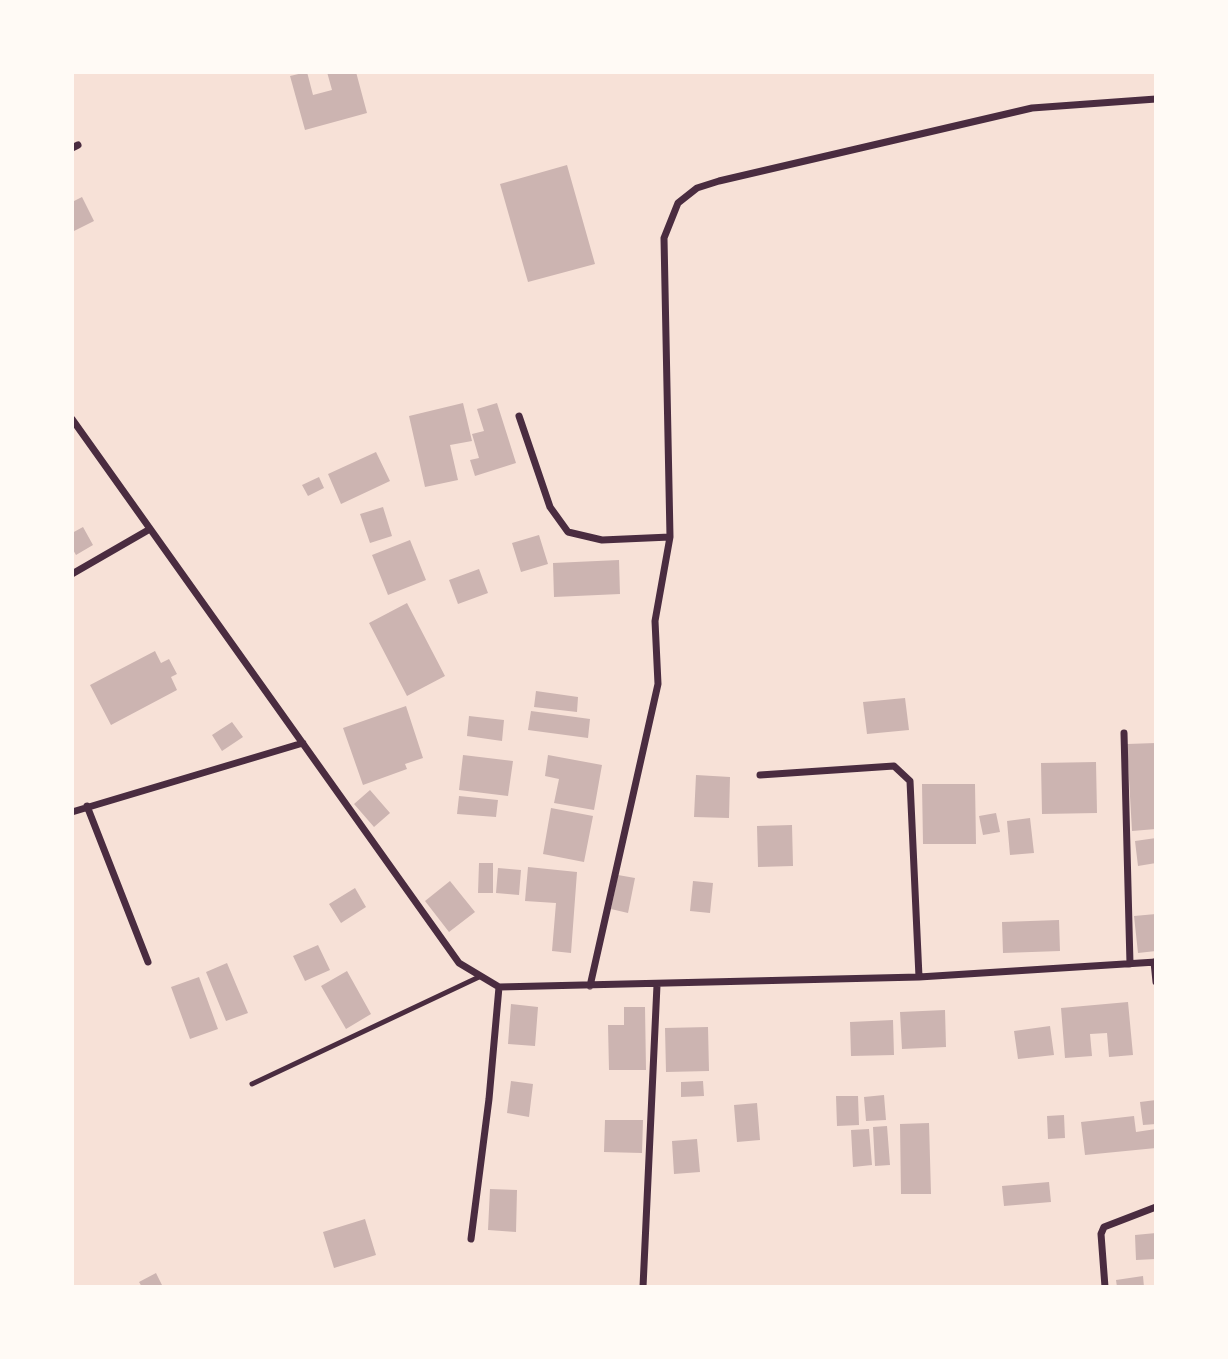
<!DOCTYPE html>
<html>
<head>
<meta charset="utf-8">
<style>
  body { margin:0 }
  #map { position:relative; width:1228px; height:1359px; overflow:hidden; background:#f7e1d7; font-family:"DM Sans",sans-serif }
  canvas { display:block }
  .frame { position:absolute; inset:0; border:74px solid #fffaf5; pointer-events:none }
</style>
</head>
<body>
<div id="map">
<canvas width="1228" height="1359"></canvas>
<div class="frame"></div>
</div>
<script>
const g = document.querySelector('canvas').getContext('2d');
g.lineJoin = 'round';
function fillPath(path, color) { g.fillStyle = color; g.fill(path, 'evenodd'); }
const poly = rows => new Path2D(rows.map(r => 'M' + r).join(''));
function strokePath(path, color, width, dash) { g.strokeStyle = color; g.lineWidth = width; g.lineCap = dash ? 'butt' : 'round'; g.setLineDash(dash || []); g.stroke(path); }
fillPath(poly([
  [307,72,313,95,332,90,327,72,356,72,367,113,305,130,290,76],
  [567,165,595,264,528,282,500,184],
  [82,197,94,221,72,232,72,202],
  [463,403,472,441,450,445,458,480,425,487,409,416],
  [497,403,516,463,475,476,470,460,479,458,472,434,484,431,477,409],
  [376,452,390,481,341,504,328,474],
  [319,477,324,488,308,496,302,485],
  [383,507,392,536,370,543,360,514],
  [83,527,93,545,76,555,72,548,72,533],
  [539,535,548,564,521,572,512,543],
  [410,540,426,580,388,595,372,555],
  [619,560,620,594,554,597,553,563],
  [479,569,488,593,458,604,449,580],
  [407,603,445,676,407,696,369,623],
  [155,651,161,663,169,659,177,674,171,677,177,690,111,725,90,685],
  [536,691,578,697,577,712,534,707],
  [905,698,909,730,867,734,863,702],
  [406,706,423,758,405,764,407,769,363,785,343,728],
  [531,711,590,719,588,738,528,730],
  [469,716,504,720,502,741,467,736],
  [232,722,243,737,222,751,212,735],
  [1156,743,1156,829,1132,831,1127,744],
  [463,755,513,761,508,796,459,790],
  [548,755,602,765,594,810,554,803,559,779,545,776],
  [1096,762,1097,813,1042,814,1041,763],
  [696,775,730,777,729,818,694,817],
  [922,784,975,784,976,844,923,844],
  [370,790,390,813,374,827,354,804],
  [459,796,498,800,496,817,457,814],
  [551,808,593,816,584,862,543,854],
  [996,813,1000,832,983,835,979,816],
  [1030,818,1034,853,1010,855,1007,821],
  [792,825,793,866,758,867,757,826],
  [1156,838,1156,863,1138,866,1135,841],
  [479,863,493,863,493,893,478,893],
  [528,867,577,872,571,953,552,951,556,903,525,901],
  [498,868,521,870,519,895,496,893],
  [618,875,635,878,628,913,611,909],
  [450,881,475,912,449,932,425,901],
  [693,881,713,883,710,913,690,911],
  [355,888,366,907,341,923,329,904],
  [1156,914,1156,951,1138,953,1134,916],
  [1059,920,1060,951,1003,953,1002,922],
  [318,945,330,970,305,981,293,956],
  [227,963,248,1013,226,1021,206,972],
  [347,971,371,1014,346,1029,321,986],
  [199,977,218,1029,190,1039,171,987],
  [1128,1002,1133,1055,1109,1057,1107,1033,1090,1034,1092,1056,1065,1058,1061,1008],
  [511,1004,538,1007,535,1046,508,1044],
  [624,1007,645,1007,646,1070,609,1070,608,1025,624,1025],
  [945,1010,946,1047,902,1049,900,1012],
  [893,1020,894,1055,851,1056,850,1022],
  [1050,1026,1054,1055,1018,1059,1014,1031],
  [708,1027,709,1071,666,1072,665,1028],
  [511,1081,533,1084,529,1117,507,1113],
  [703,1081,704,1096,681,1097,681,1082],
  [884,1095,886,1120,866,1121,864,1097],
  [836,1096,858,1096,859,1125,837,1126],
  [1156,1100,1156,1124,1143,1125,1140,1102],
  [757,1103,760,1140,737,1142,734,1105],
  [1064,1115,1065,1138,1048,1139,1047,1116],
  [1134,1116,1136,1132,1156,1129,1156,1148,1085,1155,1081,1122],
  [605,1120,643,1120,642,1153,604,1152],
  [929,1123,931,1194,901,1194,900,1124],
  [887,1126,890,1165,875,1166,873,1127],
  [869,1129,872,1165,853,1167,851,1130],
  [697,1139,700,1172,674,1174,672,1141],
  [1049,1182,1051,1202,1004,1206,1002,1186],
  [490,1189,517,1190,516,1232,488,1230],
  [365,1219,376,1255,334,1268,323,1232],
  [1156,1233,1156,1259,1136,1260,1135,1235],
  [156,1273,163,1287,142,1287,139,1282],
  [1143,1276,1144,1287,1117,1287,1116,1280]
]), '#ccb4b1');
strokePath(poly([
  [252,1084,479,977]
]), '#4a2c40', 5);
strokePath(poly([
  [72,148,78,145],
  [519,416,550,507,568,532,602,540,670,537],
  [72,419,459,963,499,987,919,977,1156,962],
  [72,574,150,529],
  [1124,733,1130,964],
  [760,775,894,766,910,781,919,977],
  [87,806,148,962],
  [72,812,303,743],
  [1154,962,1156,982],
  [590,986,658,684,655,621,670,537,664,238,678,203,697,188,719,181,1032,108,1156,99],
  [471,1239,489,1099,499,987],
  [643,1287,657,985],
  [1105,1287,1101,1234,1104,1227,1156,1207]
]), '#4a2c40', 7);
</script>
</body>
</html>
